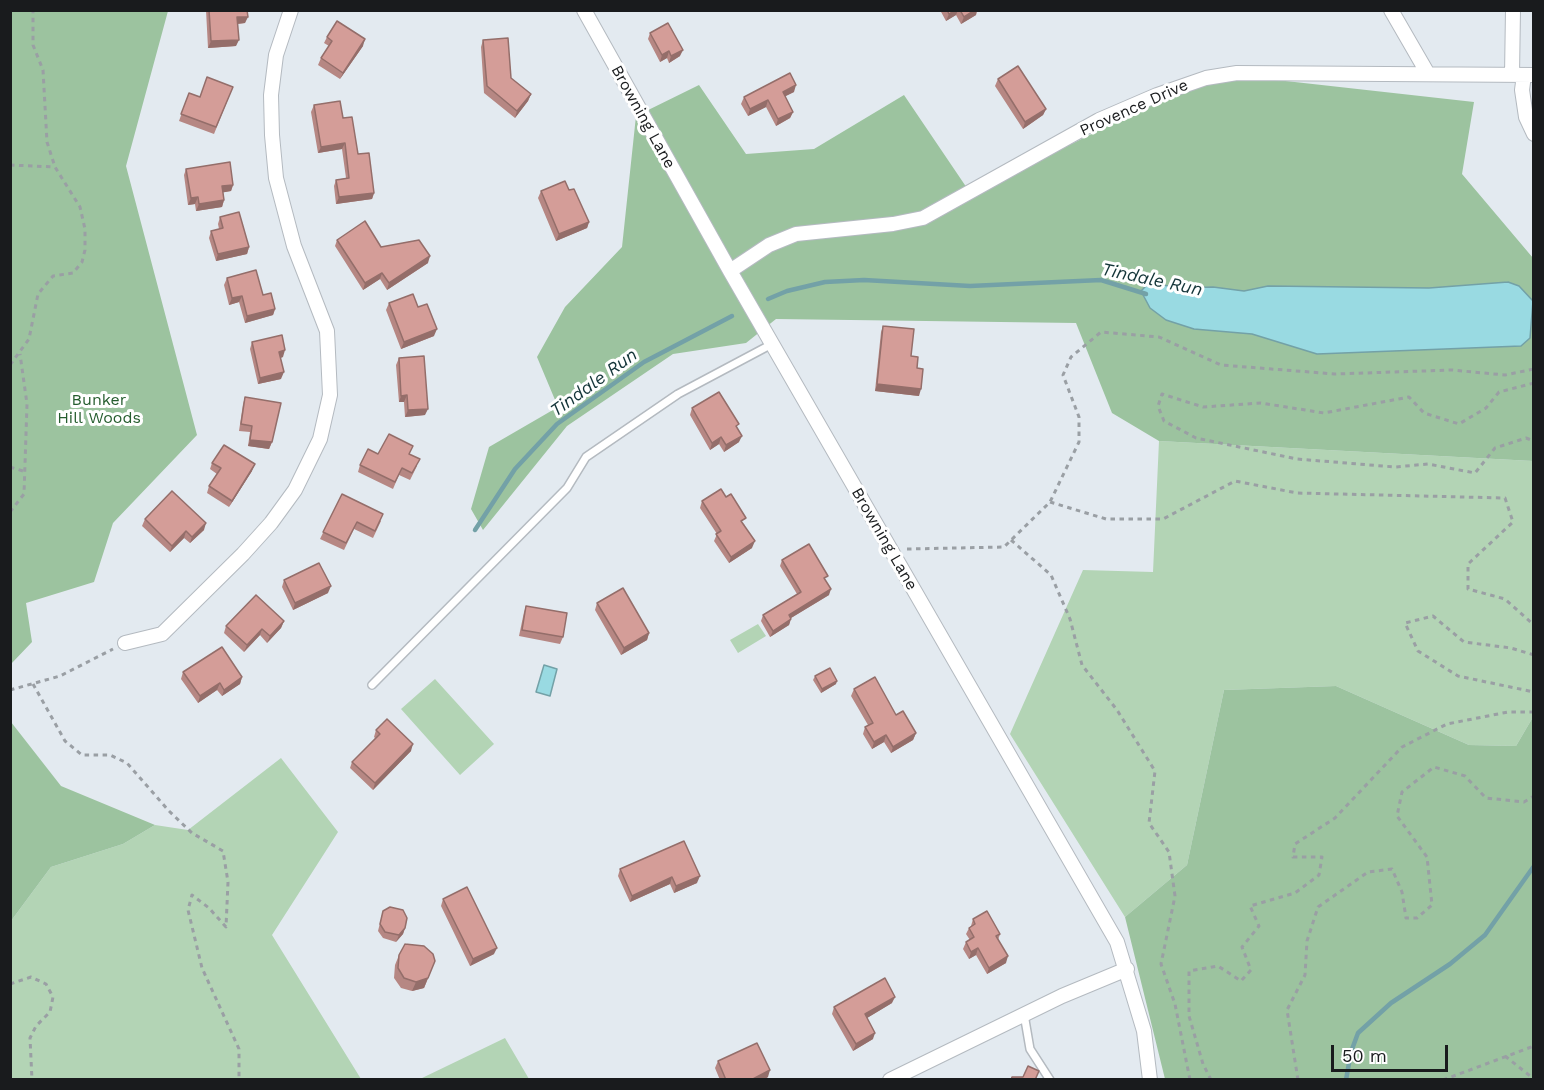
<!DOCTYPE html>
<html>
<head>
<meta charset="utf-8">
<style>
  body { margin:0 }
  #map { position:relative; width:1544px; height:1090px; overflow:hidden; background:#e3eaf0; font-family:"Work Sans",sans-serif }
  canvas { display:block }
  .frame { position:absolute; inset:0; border:12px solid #191b1d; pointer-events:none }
  .scale { position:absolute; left:1331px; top:1045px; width:117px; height:27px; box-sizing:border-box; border:3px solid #191b1d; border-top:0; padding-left:8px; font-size:18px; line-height:21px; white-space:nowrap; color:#191b1d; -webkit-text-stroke:4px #fff; paint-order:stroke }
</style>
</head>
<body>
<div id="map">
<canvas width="1544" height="1090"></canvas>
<div class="frame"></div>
<div class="scale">50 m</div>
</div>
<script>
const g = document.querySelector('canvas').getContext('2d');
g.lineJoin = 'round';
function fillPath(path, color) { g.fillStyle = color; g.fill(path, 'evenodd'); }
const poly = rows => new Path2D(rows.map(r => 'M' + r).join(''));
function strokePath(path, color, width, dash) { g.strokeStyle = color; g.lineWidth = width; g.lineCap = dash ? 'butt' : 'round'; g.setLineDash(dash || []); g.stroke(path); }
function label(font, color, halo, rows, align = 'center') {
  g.font = font + ' "Work Sans",sans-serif'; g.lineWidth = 6; g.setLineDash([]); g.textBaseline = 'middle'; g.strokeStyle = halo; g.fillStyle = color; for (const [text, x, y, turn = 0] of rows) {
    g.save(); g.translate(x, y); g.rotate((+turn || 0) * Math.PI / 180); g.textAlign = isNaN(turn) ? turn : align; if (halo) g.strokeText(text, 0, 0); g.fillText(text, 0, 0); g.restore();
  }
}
fillPath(poly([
  [1159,441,1533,461,1533,717,1516,746,1469,745,1336,686,1224,690,1187,865,1125,917,1010,734,1083,570,1153,572],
  [758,624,766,636,738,653,730,640],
  [435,679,494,744,460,775,401,709],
  [281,758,338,832,272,935,361,1079,11,1080,11,921,51,867,123,844,155,825,188,830],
  [505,1038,529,1079,420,1079]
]), '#b3d4b5');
fillPath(poly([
  [11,10,168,11,126,166,197,435,113,523,94,582,26,603,32,642,11,664],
  [1214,73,1474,102,1462,174,1533,258,1533,461,1159,441,1112,413,1076,323,776,319,746,343,673,354,567,426,483,530,471,509,489,447,558,407,537,357,565,307,622,247,636,116,699,85,746,154,814,149,904,95,971,194],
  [1336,686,1469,745,1516,746,1533,717,1533,1079,1165,1079,1125,917,1187,865,1224,690],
  [11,722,61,786,155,825,123,844,51,867,11,921]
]), '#9cc39f');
const water = poly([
  [1508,282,1519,286,1533,301,1530,338,1521,346,1317,354,1252,334,1194,329,1166,320,1150,308,1141,291,1149,283,1182,288,1213,287,1244,291,1268,286,1429,288,1508,282],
  [544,665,557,669,550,696,536,692,544,665]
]);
fillPath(water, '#99dae2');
strokePath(water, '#73a1a7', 1.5);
strokePath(poly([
  [768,299,787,291,825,282,864,280,970,286,1101,280,1146,294],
  [475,530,515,469,557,424,644,362,732,316],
  [1346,1080,1351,1052,1358,1033,1391,1003,1450,964,1485,935,1534,866]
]), '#73a1a7', 4.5);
const lane = poly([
  [372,685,567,488,586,457,678,394,772,344],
  [1024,1014,1030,1049,1050,1080]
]);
const street = poly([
  [584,10,730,271,1117,942,1144,1031,1150,1080],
  [1391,10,1428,74],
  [1512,75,1513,10],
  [1524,75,1522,90,1526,117,1534,134],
  [730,271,769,245,796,234,893,224,923,218,1099,120,1157,95,1206,78,1237,73,1534,75],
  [125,643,162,634,243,554,271,523,295,490,320,439,330,395,327,331,294,246,276,178,272,135,271,95,276,55,291,10],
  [890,1080,1062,996,1127,969]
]);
strokePath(lane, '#b4bac0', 10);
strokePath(street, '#b4bac0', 16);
strokePath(poly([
  [10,165,55,167],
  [10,365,29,339,38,294,53,276,73,273,82,262,85,250,85,229,80,207,55,167,47,142,43,70,33,45,33,10],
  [1534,383,1499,392,1486,408,1459,424,1424,413,1409,397,1324,413,1261,403,1203,407,1162,394,1158,406,1164,421,1196,438,1297,459,1395,467,1428,464,1475,473,1495,448,1526,438,1534,441],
  [10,467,23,471],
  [1050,502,1106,519,1163,519,1235,481,1297,493,1505,498,1513,522,1468,564,1468,589,1505,599,1534,625],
  [10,512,24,494,27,404,20,354],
  [1011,540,1051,575,1070,619,1082,665,1117,710,1155,771,1149,823,1169,852,1175,896,1161,964,1175,1004,1190,1080],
  [907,549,1004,547,1050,502,1079,442,1079,417,1063,375,1071,357,1101,332,1159,337,1221,365,1335,374,1452,370,1505,375,1534,369],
  [1534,655,1511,648,1464,642,1433,616,1405,623,1418,651,1458,676,1534,692],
  [33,684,65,741,82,755,110,755,127,763,169,811,192,833,223,851,228,882,226,927,209,908,192,895,188,910,202,968,239,1049,239,1080],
  [10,690,60,676,113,649],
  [1534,756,1534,760],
  [10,984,31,977,46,984,53,997,50,1012,36,1026,30,1038,32,1080],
  [1505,1056,1534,1079],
  [1211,1080,1203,1064,1189,1016,1189,971,1218,966,1241,981,1251,970,1242,947,1259,926,1250,906,1295,893,1319,875,1322,857,1293,857,1295,844,1335,818,1402,747,1447,724,1508,712,1534,712],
  [1298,1080,1287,1010,1305,975,1307,941,1318,907,1368,872,1392,869,1402,892,1406,918,1417,918,1432,905,1427,857,1397,816,1402,792,1434,767,1465,776,1486,798,1524,802,1534,796],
  [1443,1080,1534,1046]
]), '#9a9fa4', 3, [4.5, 4.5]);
strokePath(lane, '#fff', 7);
strokePath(street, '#fff', 14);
fillPath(poly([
  [206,10,247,10,245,23,238,24,236,46,208,48],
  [940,10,977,10,976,15,961,24,956,15,946,21],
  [650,33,680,56,669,63,667,58,660,62,648,39],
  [327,37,363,46,340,79,318,65,321,58,329,46,324,43],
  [483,40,511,78,531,94,528,101,515,118,484,93,481,47],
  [998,79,1046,109,1043,115,1023,129,995,86],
  [233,87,214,134,179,121,189,93,200,97],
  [794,92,785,96,793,112,790,118,776,126,766,107,748,116,741,104,744,97],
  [314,105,343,118,374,193,372,199,336,204,334,186,336,180,346,178,342,149,318,153,311,112],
  [186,169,233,185,231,191,223,192,224,200,222,207,196,211,195,204,188,205,184,175],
  [541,191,589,222,587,228,556,241,538,198],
  [220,217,249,247,247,254,216,261,209,238,211,231,219,229,218,224],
  [337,240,381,247,428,263,387,290,380,279,363,290,335,246],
  [227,278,263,295,275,309,273,315,245,323,239,302,229,305,224,285],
  [389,303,418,307,434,336,401,349,386,310],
  [883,326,911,356,917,368,919,396,875,391,881,332],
  [252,342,283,357,280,358,281,379,258,384,250,349],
  [399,358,425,415,405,417,404,402,399,402,396,365],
  [245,397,272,442,269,449,248,446,250,432,239,431,243,404],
  [692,408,737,428,739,442,724,452,719,444,710,450,690,415],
  [378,454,410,454,417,466,410,480,399,475,393,489,358,472,360,465],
  [212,463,252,471,229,507,207,493,209,486,217,474,210,469],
  [342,494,381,521,373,538,354,529,344,550,320,539],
  [702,501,744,524,752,548,729,563,714,541,717,534,700,508],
  [145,519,204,530,190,543,184,538,170,552,142,526],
  [782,560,826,582,829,595,791,618,789,625,770,637,761,621,763,615,797,594,780,566],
  [284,580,328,593,293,610,282,587],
  [597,603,649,633,647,640,621,655,595,610],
  [526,606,563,637,560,644,519,636,524,612],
  [284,621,281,628,267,643,260,635,244,652,224,633,226,626],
  [183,672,242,677,240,684,222,696,217,690,198,703,181,679],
  [815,676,836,684,821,693,813,680],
  [854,689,896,715,916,733,913,740,891,753,884,742,872,749,863,734,865,727,868,725,851,696],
  [376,730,411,751,373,790,350,768,352,762,375,738,374,737],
  [684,841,697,883,674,893,670,884,630,902,618,876,620,869],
  [443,899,494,954,470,966,441,906],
  [383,911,405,928,403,934,396,942,383,938,378,931],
  [973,919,1000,934,998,940,1006,963,987,974,976,955,969,959,963,949,966,942,970,940,966,934,969,928,971,926],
  [399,955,431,971,424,988,412,991,401,988,394,978,395,965],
  [892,1003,867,1018,873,1039,853,1051,832,1014,834,1007],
  [718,1061,768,1077,763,1080,720,1080,715,1068]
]), '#b68783');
fillPath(poly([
  [955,10,958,10,956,15,946,21,949,14],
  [975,10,977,10,976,15,961,24,964,17],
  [237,17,248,17,245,23,235,24],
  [365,39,363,46,340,79,343,73],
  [239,40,236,46,208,48,211,41],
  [683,50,680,56,669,63,671,56],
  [669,51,667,58,660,62,662,55],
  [796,85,794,92,780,99,783,92],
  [531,94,528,101,515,118,517,111],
  [768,100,766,107,748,116,750,109],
  [1046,109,1043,115,1023,129,1025,122],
  [793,112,790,118,776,126,778,119],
  [345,143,342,149,318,153,321,147],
  [233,185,231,191,220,193,222,186],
  [374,193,372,199,336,204,339,197],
  [198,197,195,204,188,205,191,198],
  [224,200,222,207,196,211,199,204],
  [589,222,587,228,556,241,559,234],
  [249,247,247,254,216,261,218,254],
  [430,256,428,263,387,290,389,283],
  [382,273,380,279,363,290,365,283],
  [242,296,239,302,229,305,232,298],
  [275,309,273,315,245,323,247,316],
  [437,329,434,336,401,349,404,342],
  [285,350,283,357,277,359,279,352],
  [284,372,281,379,258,384,260,378],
  [877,384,921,389,919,396,875,391],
  [407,395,404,402,399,402,401,396],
  [428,409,425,415,405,417,408,410],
  [742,436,739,442,724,452,726,445],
  [721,437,719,444,710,450,712,443],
  [250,440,272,442,269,449,248,446],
  [255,464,252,471,229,507,232,501],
  [206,523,204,530,190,543,192,537],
  [186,531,184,538,170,552,172,546],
  [755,541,752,548,729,563,731,557],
  [331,586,328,593,293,610,295,603],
  [831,589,829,595,786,621,789,615],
  [791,619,789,625,770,637,773,631],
  [284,621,281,628,267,643,270,636],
  [262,629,260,635,244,652,247,645],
  [649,633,647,640,621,655,624,648],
  [242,677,240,684,222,696,224,690],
  [837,681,836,684,821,693,822,689],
  [220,683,217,690,198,703,200,696],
  [916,733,913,740,891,753,893,747],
  [886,735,884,742,872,749,874,742],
  [413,744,411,751,373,790,375,783],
  [700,876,697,883,674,893,676,886],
  [672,877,670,884,630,902,632,896],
  [405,928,403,934,396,942,399,935],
  [497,948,494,954,470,966,473,959],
  [978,948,976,955,969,959,971,952],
  [1008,956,1006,963,987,974,989,968],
  [435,961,424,988,412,991,416,982],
  [895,997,892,1003,862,1021,865,1014],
  [875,1033,873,1039,853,1051,856,1044],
  [770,1070,768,1077,763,1080,751,1080]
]), '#946e6a');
const building = poly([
  [209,10,247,10,248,17,237,17,239,40,211,41,209,10],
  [947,10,955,10,949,14,947,10],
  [960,10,975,10,964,17,960,10],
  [337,21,365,39,343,73,321,58,332,41,327,37,337,21],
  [668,23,683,50,671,56,669,51,662,55,650,33,668,23],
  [508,38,511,78,531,94,517,111,487,86,483,40,508,38],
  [1018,66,1046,109,1025,122,998,79,1018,66],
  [790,73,796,85,783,92,793,112,778,119,768,100,750,109,744,97,790,73],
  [207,77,233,87,216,127,181,114,189,93,200,97,207,77],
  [340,101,343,118,352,117,358,154,369,153,374,193,339,197,336,180,349,178,345,143,321,147,314,105,340,101],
  [230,162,233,185,222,186,224,200,199,204,198,197,191,198,186,169,230,162],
  [565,181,569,190,574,189,589,222,559,234,541,191,565,181],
  [239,212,249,247,218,254,211,231,223,228,220,217,239,212],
  [365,221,381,247,419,240,430,256,389,283,382,273,365,283,337,240,365,221],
  [256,270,263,295,271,293,275,309,247,316,242,296,232,298,227,278,256,270],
  [413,294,418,307,427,304,437,329,404,342,389,303,413,294],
  [883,326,914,329,911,356,918,357,917,368,923,369,921,389,877,384,883,326],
  [282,335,285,350,279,352,284,372,260,378,252,342,282,335],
  [424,356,428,409,408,410,407,395,401,396,399,358,424,356],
  [719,392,739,424,736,426,742,436,726,445,721,437,712,443,692,408,719,392],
  [245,397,281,403,272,442,250,440,252,426,241,424,245,397],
  [389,434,413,446,409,454,420,459,412,473,402,468,395,482,360,465,368,449,378,454,389,434],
  [224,445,255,464,232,501,209,486,221,468,212,463,224,445],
  [721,489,726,497,731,494,746,518,741,521,755,541,731,557,716,534,721,531,702,501,721,489],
  [172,491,206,523,192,537,186,531,172,546,145,519,172,491],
  [342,494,383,514,375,531,357,522,346,543,323,532,342,494],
  [809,544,828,576,824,578,831,589,789,615,791,619,773,631,763,615,801,592,782,560,809,544],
  [319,563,331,586,295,603,284,580,319,563],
  [623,588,649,633,624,648,597,603,623,588],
  [256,595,284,621,270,636,262,629,247,645,226,626,256,595],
  [526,606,567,613,563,637,522,630,526,606],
  [222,647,242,677,224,690,220,683,200,696,183,672,222,647],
  [830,668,837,681,822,689,815,676,830,668],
  [875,677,896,715,903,711,916,733,893,747,886,735,874,742,865,727,873,723,854,689,875,677],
  [387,719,413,744,375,783,352,762,380,734,376,730,387,719],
  [684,841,700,876,676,886,672,877,632,896,620,869,684,841],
  [467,887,497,948,473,959,443,899,467,887],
  [390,907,403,910,407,918,405,928,399,935,385,932,380,924,383,911,390,907],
  [987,911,1000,934,996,936,1008,956,989,968,978,948,971,952,966,942,974,937,969,928,975,924,973,919,987,911],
  [405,944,424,946,433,954,435,961,428,978,416,982,404,978,398,968,399,955,405,944],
  [885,978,895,997,865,1014,875,1033,856,1044,834,1007,885,978],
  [757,1043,770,1070,751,1080,726,1080,718,1061,757,1043],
  [1028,1066,1039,1071,1035,1080,1011,1080,1012,1077,1023,1077,1028,1066]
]);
fillPath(building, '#d49d98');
strokePath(building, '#946e6a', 1.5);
label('16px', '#191b1d', '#fff', [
  ["Provence Drive",1134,108,-24],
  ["Browning Lane",643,117,61],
  ["Browning Lane",884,539,60]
]);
label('16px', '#255d2e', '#fff', [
  ["Bunker",99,400],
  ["Hill Woods",99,418]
]);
label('italic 18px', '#143539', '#fff', [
  ["Tindale Run",1152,280,12],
  ["Tindale Run",594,383,-36]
]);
</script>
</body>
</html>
